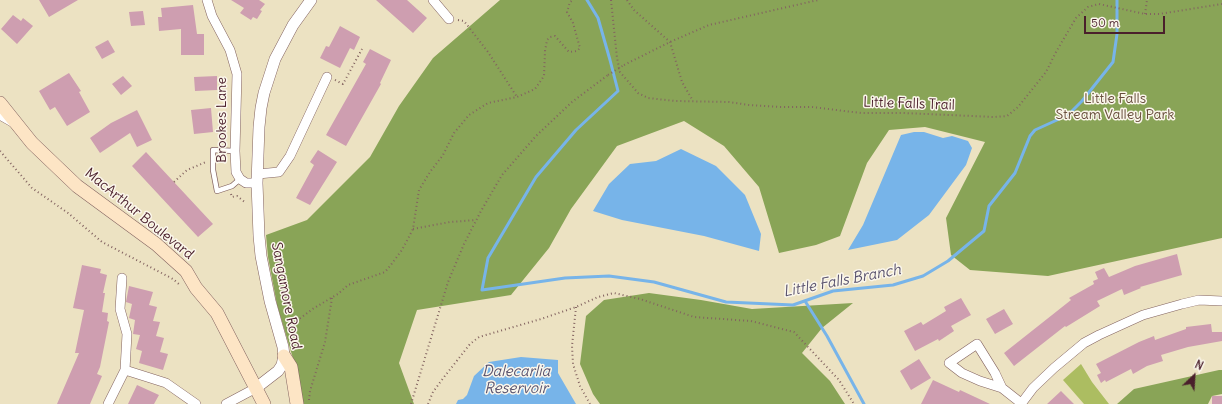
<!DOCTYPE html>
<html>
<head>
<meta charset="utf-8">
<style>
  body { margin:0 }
  #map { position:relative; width:1222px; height:404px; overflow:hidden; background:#ece2c2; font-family:Delius,sans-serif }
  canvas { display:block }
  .north { position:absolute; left:1174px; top:356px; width:40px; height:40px; -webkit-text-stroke:3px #fbf7ec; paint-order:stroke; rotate:25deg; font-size:11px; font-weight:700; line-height:16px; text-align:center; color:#4a1f2b }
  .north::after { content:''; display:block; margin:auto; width:14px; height:18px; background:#4a1f2b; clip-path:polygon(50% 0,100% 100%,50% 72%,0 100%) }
  .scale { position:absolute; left:1084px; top:16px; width:81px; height:18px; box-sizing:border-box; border:2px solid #4a1f2b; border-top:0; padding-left:5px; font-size:12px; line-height:14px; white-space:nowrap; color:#4a1f2b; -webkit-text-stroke:3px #fbf7ec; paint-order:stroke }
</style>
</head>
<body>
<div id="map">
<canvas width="1222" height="404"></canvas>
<div class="north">N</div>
<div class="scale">50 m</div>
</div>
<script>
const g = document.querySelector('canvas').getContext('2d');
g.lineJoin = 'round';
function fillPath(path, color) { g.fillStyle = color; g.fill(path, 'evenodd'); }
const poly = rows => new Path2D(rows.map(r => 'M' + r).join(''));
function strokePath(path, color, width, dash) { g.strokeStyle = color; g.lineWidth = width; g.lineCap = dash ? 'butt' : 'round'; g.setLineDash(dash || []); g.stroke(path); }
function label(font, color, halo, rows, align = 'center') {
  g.font = font + ' Delius,sans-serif'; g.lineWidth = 3; g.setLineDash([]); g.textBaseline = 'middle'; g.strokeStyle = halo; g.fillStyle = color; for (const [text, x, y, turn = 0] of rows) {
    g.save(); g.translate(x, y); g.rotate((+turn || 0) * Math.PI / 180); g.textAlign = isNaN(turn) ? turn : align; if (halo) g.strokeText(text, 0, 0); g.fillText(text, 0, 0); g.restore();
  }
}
fillPath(poly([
  [1081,364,1092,382,1109,404,1084,404,1063,380]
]), '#acbd61');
fillPath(poly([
  [500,0,1222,0,1222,238,1048,276,970,270,951,255,946,218,985,142,925,127,889,130,867,163,840,236,816,245,779,253,759,187,724,146,684,121,617,146,571,209,549,248,511,295,417,310,399,363,414,404,303,404,295,365,277,305,268,257,266,235,307,220,370,157,399,106,433,58],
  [649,293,701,300,752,309,853,303,822,328,802,353,830,381,845,404,600,404,593,394,580,364,586,316,604,300],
  [1219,370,1222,370,1222,394,1212,396,1208,404,1117,404,1134,389]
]), '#89a457');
fillPath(poly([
  [914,132,924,132,943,138,952,136,968,141,972,148,966,165,929,215,897,240,848,250,863,225,901,135],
  [681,149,716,166,745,195,761,234,759,251,704,236,622,220,593,211,609,184,630,164,656,161],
  [521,357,558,360,558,373,576,404,456,404,458,400,463,399,467,395,474,376,489,362]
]), '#77b4e9');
strokePath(poly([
  [587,0,598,18,610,60,618,91,576,130,536,177,488,258,482,290,565,278,609,276,654,282,726,302,793,305,833,291,893,285,923,276,948,261,984,231,989,206,1015,173,1030,136,1035,130,1068,115,1082,101,1113,62,1117,34,1117,0],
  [805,301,827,336,864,404]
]), '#77b4e9', 3);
fillPath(poly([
  [39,0,78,0,49,17],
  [231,0,259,0,265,4,260,10,262,11,257,19,253,17,251,20,240,13,244,8],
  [376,0,407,0,427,18,413,33],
  [193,5,197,34,204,34,204,55,181,55,181,29,159,31,158,17,162,17,161,8],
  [143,11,145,25,131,26,129,12],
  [13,15,21,21,23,18,33,26,17,44,1,29],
  [340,26,360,37,354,50,350,48,340,68,320,58,326,46,329,47],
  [108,40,115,52,102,59,95,47],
  [370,49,391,60,380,83,381,84,346,146,326,135,366,64,363,62],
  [69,73,81,91,79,92,90,112,67,126,55,107,50,110,39,91],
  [123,76,132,86,121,95,112,84],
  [217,76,217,90,195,91,194,77],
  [211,108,213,132,194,134,191,110],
  [137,110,152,140,137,147,130,133,100,153,90,138,111,123],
  [318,150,337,162,310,205,296,198,314,165,310,162],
  [146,152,213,224,198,237,132,166],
  [1177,254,1182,275,1140,287,1141,288,1124,295,1122,289,1097,301,1100,306,1066,327,1065,326,1014,366,1004,353,1071,300,1069,298,1094,284,1093,281,1098,279,1095,272,1104,268,1109,277,1135,266],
  [82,265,101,269,100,273,107,275,103,293,105,293,102,312,108,313,107,321,109,322,100,367,97,374,102,376,90,404,57,404,79,353,75,353,84,310,73,308],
  [129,286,153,292,149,305,157,307,153,321,160,322,156,336,164,338,160,352,168,354,163,370,139,363,142,351,136,349,140,335,133,334,135,320,129,318,132,304,126,302],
  [961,298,971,315,951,326,954,331,939,341,938,339,915,351,904,331,921,322,923,325,946,311,944,307],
  [1004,309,1013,324,995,334,986,319],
  [1211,324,1212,332,1222,332,1222,341,1188,347,1161,355,1163,361,1147,366,1133,374,1131,369,1106,382,1105,380,1101,383,1097,375,1101,373,1096,364,1139,342,1154,336,1155,340,1186,329,1186,327],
  [919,359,931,378,911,390,900,371],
  [933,380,959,392,960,390,990,404,921,404],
  [137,385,159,395,154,404,128,404],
  [1061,391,1074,404,1047,404],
  [1212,396,1222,396,1222,404,1212,404]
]), '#ce9eb0');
const service = poly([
  [235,151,213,150,213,170,217,191,232,186,240,179]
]);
const minor = poly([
  [207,0,212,16,230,50,237,74,235,151,236,172,240,179,246,183,257,183],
  [433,0,449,19],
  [0,115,14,123],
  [258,174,279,172,290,156,327,77],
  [125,370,166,383,196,404],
  [1002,388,980,381,962,373,949,363,977,344,995,373,1002,388,1021,403],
  [108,404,125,370,127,334,120,309,122,278],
  [226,404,256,388],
  [1021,404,1033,388,1054,368,1084,343,1099,335,1143,315,1182,304,1199,300,1222,301]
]);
const tertiary = poly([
  [256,388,278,371,282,365,284,356,283,347,270,301,261,256,259,236,257,183,259,127,261,108,264,93,275,59,293,25,311,0]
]);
const secondary = poly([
  [0,103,32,143,77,186,156,244,186,271,196,288,217,313,264,404],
  [284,356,291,367,297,404]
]);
strokePath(service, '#836360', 6);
strokePath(minor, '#836360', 10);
strokePath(tertiary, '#836360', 12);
strokePath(secondary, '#836360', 14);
strokePath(poly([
  [611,0,617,58,620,72,638,93,648,98,675,101,729,102,749,105,779,107,812,107,861,113,904,113,994,117,1007,116,1018,107,1046,72,1056,52,1076,18,1088,7,1099,4,1145,14,1159,14,1222,4],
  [627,0,634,10,670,42,682,82,693,101],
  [1145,14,1147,0],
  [458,20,464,21,488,52,517,97],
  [624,65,670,42,709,25,818,0],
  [335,80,343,84,362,49],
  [0,151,32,188,68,213,102,242,173,279,180,285],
  [174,182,187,170,206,162],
  [231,194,232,197,237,196,246,203],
  [413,229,450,222,476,220],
  [576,307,572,346,573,364,580,386,590,404],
  [287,328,314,308,338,294,348,285,385,272,390,266,402,250,413,229,419,190,430,172,443,155,454,133,469,115,488,103,517,97,535,89,544,76,545,51,547,40,550,37,555,36,569,52,577,51,580,48,573,23,567,12,570,2,573,0],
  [309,400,310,391,325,342,332,298],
  [411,404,448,282,464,244,481,211,502,175,536,136,572,102,608,75],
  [428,404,433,392,441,381,470,344,479,337,541,319,576,307,598,297,614,293,640,299,694,317,751,321,794,332,839,380,854,404]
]), '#836360', 2, [1, 3]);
strokePath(service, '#fff', 4.5);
strokePath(minor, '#fff', 9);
strokePath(tertiary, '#fff', 11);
strokePath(secondary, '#fde5c5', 13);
strokePath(poly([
  [608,75,624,65]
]), '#836360', 2, [1, 3]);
label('14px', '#674e3b', '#fbf7ec', [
  ["Little Falls",1115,99],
  ["Stream Valley Park",1115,115]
]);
label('14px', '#4a1f2b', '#fbf7ec', [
  ["Little Falls Trail",909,104,2],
  ["Brookes Lane",222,120,-90],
  ["MacArthur Boulevard",139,214,39],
  ["Sangamore Road",286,296,79]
]);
label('italic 15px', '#5a536e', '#fbf7ec', [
  ["Little Falls Branch",842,281,-11],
  ["Dalecarlia",516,372],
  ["Reservoir",516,389]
]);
</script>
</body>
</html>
